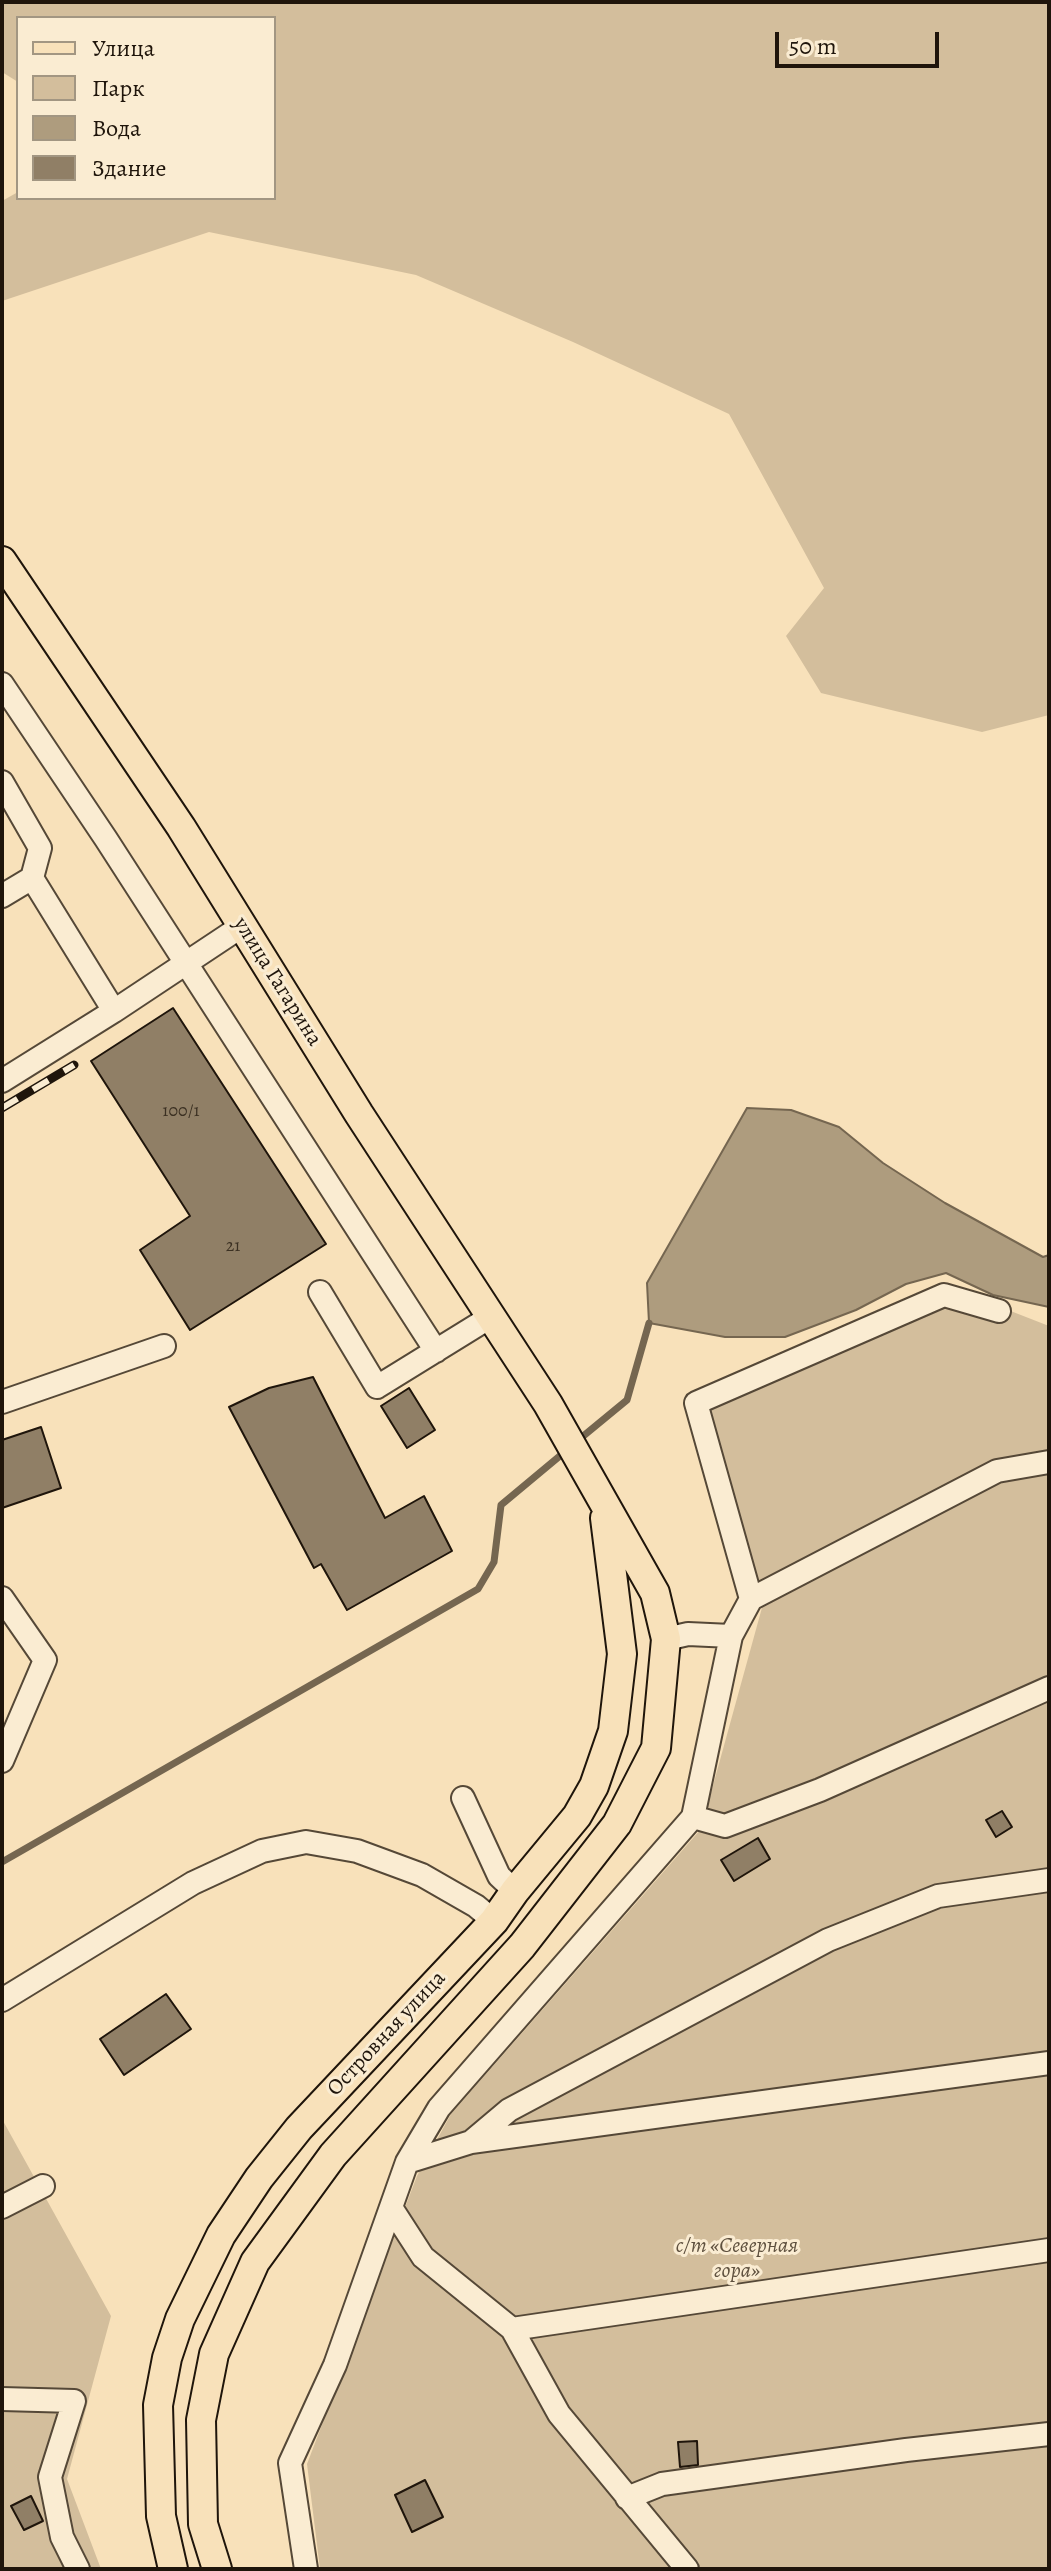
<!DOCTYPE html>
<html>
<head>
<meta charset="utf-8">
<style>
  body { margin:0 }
  #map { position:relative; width:1051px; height:2571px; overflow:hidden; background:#f8e1ba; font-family:Alegreya,serif }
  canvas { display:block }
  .frame { position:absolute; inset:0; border:4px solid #1f150b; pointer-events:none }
  .legend { position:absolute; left:16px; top:16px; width:260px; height:184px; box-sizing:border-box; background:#faecd2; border:2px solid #a29682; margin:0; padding:10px 14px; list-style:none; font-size:24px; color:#1f150b }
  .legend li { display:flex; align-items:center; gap:16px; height:40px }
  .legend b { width:40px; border:2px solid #a29682 }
  .scale { position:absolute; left:775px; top:32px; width:164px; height:36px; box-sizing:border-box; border:4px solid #1f150b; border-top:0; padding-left:10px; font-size:24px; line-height:28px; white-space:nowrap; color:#1f150b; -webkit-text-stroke:6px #faecd2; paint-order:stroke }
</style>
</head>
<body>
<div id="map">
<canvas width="1051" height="2571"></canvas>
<div class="frame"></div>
<ul class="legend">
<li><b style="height:10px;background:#f8e1ba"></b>Улица</li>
<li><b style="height:22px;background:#d3be9c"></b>Парк</li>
<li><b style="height:22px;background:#ae9c7e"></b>Вода</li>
<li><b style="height:22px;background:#907f66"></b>Здание</li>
</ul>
<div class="scale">50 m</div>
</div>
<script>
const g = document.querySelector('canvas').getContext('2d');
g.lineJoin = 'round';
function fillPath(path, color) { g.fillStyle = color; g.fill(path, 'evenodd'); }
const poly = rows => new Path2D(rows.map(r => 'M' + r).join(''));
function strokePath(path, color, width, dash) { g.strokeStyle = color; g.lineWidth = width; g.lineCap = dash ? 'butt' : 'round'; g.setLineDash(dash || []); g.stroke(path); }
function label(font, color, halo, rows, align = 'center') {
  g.font = font + ' Alegreya,serif'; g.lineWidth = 6; g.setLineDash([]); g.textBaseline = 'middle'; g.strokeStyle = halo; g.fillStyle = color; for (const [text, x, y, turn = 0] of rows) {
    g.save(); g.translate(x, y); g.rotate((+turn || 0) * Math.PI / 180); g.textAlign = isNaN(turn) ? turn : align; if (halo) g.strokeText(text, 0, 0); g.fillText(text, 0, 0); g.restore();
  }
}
fillPath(poly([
  [2,2,1049,2,1049,715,982,732,821,693,786,636,824,588,729,414,573,342,416,275,209,232,2,301,2,201,18,192,18,198,274,198,274,18,18,18,18,82,2,72],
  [944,1285,1049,1326,1049,2569,320,2569,307,2464,417,2176,451,2114,701,1829,763,1604,698,1389],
  [2,2119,111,2316,67,2479,101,2569,2,2569]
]), '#d3be9c');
const water = poly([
  [747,1108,791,1110,839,1127,883,1163,945,1203,1043,1257,1049,1255,1049,1307,993,1295,946,1273,906,1284,856,1310,785,1337,725,1337,649,1323,647,1283,747,1108]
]);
fillPath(water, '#ae9c7e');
strokePath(water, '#756650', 2);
strokePath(poly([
  [576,1442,627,1400,649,1323],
  [2,1862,478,1589,494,1562,501,1505,567,1450]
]), '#756650', 7);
const building = poly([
  [173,1008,326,1244,190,1330,140,1250,190,1216,91,1061,173,1008],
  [313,1377,385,1518,424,1496,452,1551,347,1610,321,1564,314,1568,229,1407,269,1388,313,1377],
  [409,1388,435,1430,407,1448,381,1406,409,1388],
  [41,1427,61,1488,2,1508,2,1440,41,1427],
  [1002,1811,1012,1827,996,1837,986,1820,1002,1811],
  [758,1838,770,1859,734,1881,721,1860,758,1838],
  [166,1994,191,2029,124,2075,100,2039,166,1994],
  [697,2441,698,2465,680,2467,678,2442,697,2441],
  [425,2480,443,2517,412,2532,395,2495,425,2480],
  [31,2496,43,2521,24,2530,11,2506,31,2496]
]);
fillPath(building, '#907f66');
strokePath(building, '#1f150b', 2);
const minor = poly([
  [2,684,106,839,436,1351],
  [2,782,40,848,32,878,2,896],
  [114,1011,242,926],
  [2,1081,114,1011,32,878],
  [320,1292,377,1387,492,1316],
  [2,1402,164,1346],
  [2,1598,45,1660,2,1761],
  [751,1599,696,1403,944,1295,999,1311],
  [666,1639,688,1634,731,1636],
  [463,1798,499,1876,515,1891],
  [693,1817,725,1826,820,1790,1049,1688],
  [2,2000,193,1883,262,1851,306,1842,357,1851,422,1875,476,1906,494,1921],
  [471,2142,509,2110,828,1940,938,1896,1049,1880],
  [407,2162,471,2142,1049,2063],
  [2,2207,43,2186],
  [392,2209,423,2257,512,2329,559,2414,687,2569],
  [512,2329,1049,2250],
  [2,2399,74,2401,50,2477,62,2537,78,2569],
  [627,2498,662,2484,906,2450,1049,2434],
  [306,2569,290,2463,335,2365,407,2162,439,2108,693,1817,731,1636,751,1599,997,1471,1049,1462]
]);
const major = poly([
  [2,561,181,827,359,1114,548,1404,655,1593,666,1639,656,1748,617,1824,522,1946,333,2155,255,2262,214,2354,201,2420,203,2524,217,2569],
  [173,2569,161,2516,158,2405,167,2358,180,2319,221,2235,259,2178,299,2128,494,1921,515,1891,577,1816,594,1786,613,1731,622,1654,605,1518]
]);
strokePath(minor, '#554837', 26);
strokePath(major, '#1f150b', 32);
strokePath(minor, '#faecd2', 22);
strokePath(major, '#f8e1ba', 28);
const rail = poly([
  [2,1108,74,1065]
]);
strokePath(rail, '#1f150b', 9);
strokePath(rail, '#faecd2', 6, [18]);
label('18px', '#3b3022', null, [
  ["100/1",181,1112],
  ["21",233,1247]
]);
label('22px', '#1f150b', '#faecd2', [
  ["улица Гагарина",277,982,58],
  ["Островная улица",387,2034,-47]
]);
label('italic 22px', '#5e503e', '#faecd2', [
  ["с/т «Северная",737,2247],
  ["гора»",737,2272]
]);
</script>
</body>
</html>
